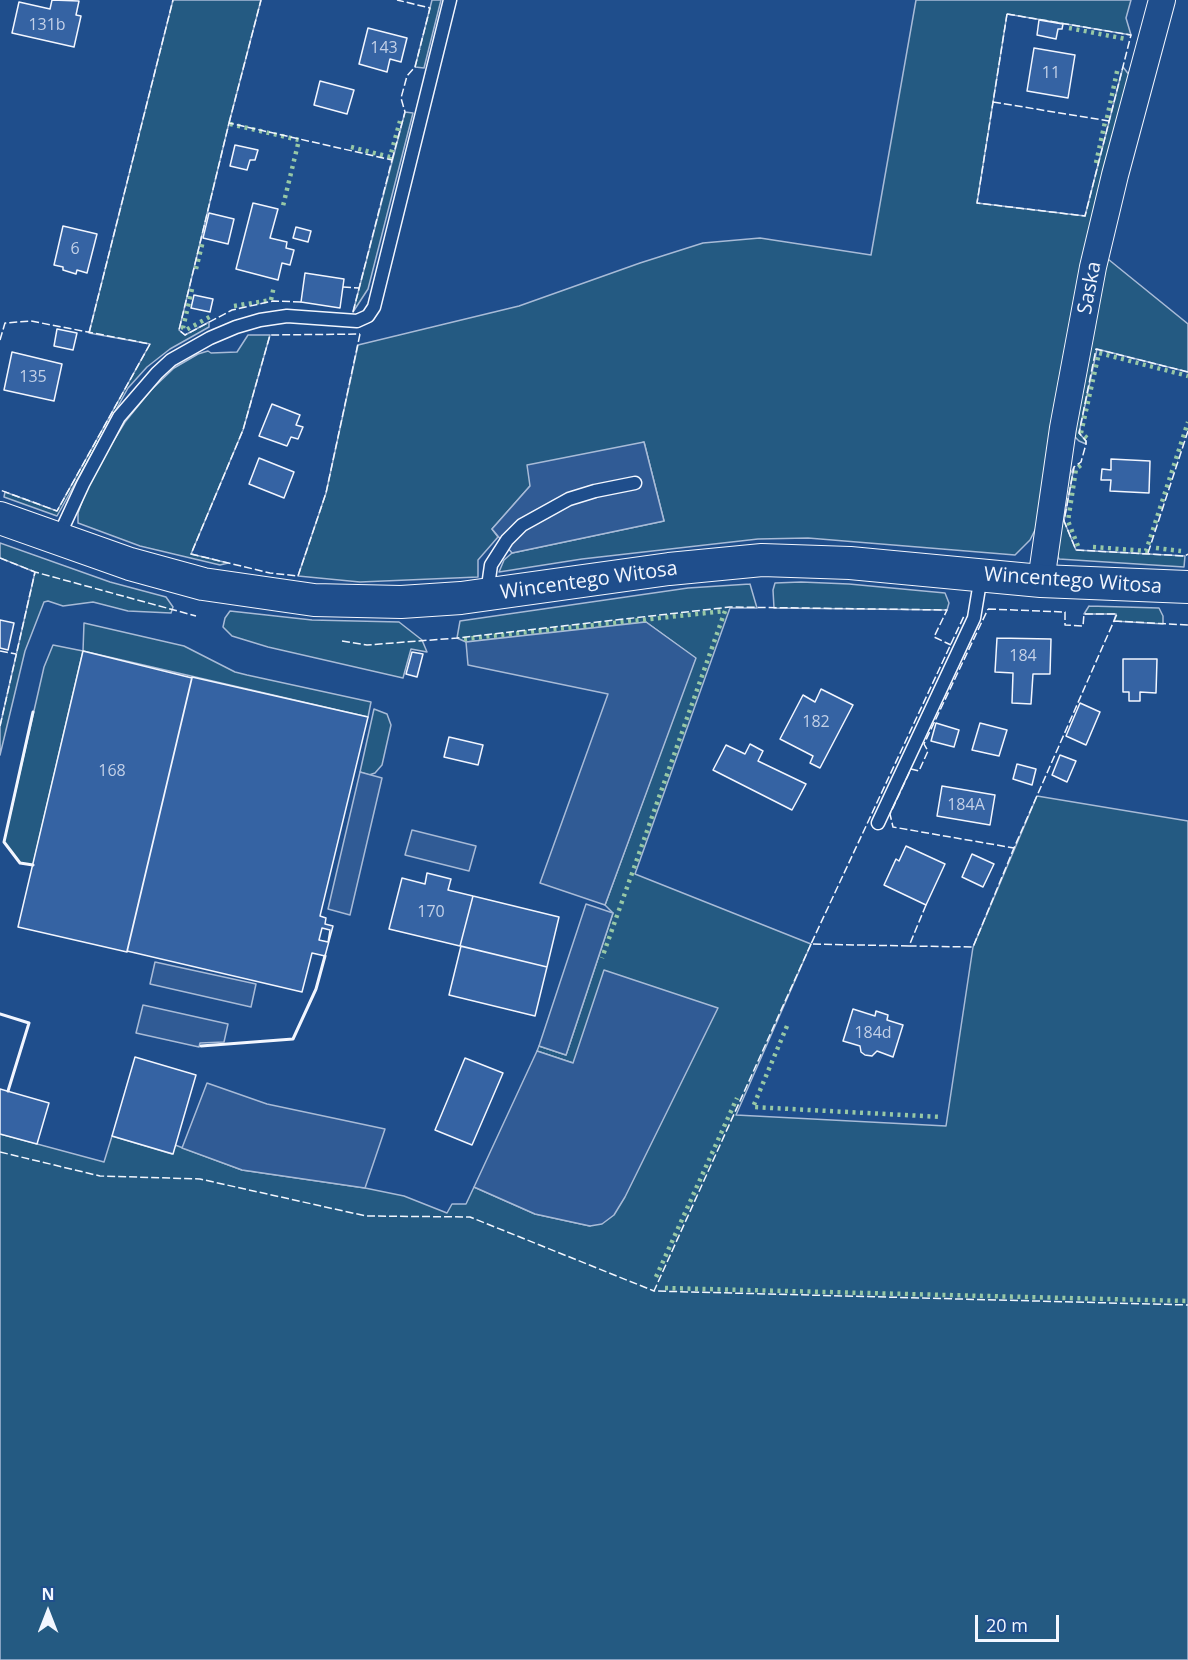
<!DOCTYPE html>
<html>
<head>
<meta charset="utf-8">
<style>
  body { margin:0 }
  #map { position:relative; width:1188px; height:1660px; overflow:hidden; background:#1f4e8c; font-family:"Open Sans",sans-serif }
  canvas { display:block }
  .north { position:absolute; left:18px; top:1582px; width:60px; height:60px; -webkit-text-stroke:4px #1f4e8c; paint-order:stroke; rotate:0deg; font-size:16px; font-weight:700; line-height:24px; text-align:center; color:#f2f6ff }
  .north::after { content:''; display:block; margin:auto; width:21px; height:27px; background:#f2f6ff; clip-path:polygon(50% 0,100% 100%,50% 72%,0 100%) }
  .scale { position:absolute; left:975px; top:1615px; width:84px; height:27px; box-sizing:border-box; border:3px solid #f2f6ff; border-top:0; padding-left:8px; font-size:18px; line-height:21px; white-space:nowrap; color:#f2f6ff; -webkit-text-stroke:4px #1f4e8c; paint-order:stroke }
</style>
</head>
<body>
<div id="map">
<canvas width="1188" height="1660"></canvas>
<div class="north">N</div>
<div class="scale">20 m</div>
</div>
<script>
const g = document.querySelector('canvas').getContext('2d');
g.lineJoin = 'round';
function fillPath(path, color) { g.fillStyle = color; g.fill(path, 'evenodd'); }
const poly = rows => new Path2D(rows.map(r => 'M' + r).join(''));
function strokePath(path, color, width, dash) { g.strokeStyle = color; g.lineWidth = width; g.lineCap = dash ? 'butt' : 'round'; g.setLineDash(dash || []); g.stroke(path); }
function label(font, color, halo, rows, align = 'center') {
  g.font = font + ' "Open Sans",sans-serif'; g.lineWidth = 4.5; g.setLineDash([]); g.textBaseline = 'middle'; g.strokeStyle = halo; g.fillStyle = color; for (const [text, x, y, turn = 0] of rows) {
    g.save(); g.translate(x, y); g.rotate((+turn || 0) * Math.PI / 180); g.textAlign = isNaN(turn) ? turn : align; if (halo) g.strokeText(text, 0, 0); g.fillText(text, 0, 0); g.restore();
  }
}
const green = poly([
  [173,0,261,0,229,123,179,330,185,335,209,322,209,327,170,349,147,367,128,388,57,516,4,497,5,492,57,511,150,344,89,333,173,0],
  [432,0,441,0,424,68,415,67,432,0],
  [916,0,1131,0,1126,18,1131,35,1007,14,977,203,1085,216,1123,67,1130,76,1041,518,1030,540,1015,555,808,538,758,539,582,559,499,572,504,560,512,553,664,521,644,442,530,486,492,529,498,537,478,560,478,577,360,582,298,576,326,493,358,345,519,306,640,263,703,243,760,238,871,255,916,0],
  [405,112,413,113,368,289,353,312,405,112],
  [1103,255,1188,324,1188,372,1097,349,1079,433,1086,441,1086,444,1079,441,1074,436,1103,255],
  [248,335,270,335,243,430,191,554,228,563,220,565,140,546,78,523,78,513,85,493,106,453,125,422,151,390,174,368,198,354,208,351,211,353,237,352,248,335],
  [1074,467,1064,521,1076,550,1185,556,1184,567,1059,559,1057,554,1068,478,1074,467],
  [0,543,110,582,166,597,173,607,171,613,128,611,93,602,63,606,48,601,44,602,25,651,0,755,0,726,35,572,0,558,0,543],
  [801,582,849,584,945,593,949,603,947,610,774,608,773,590,775,583,801,582],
  [750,584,757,608,730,608,635,874,811,944,736,1115,946,1126,973,947,1037,796,1188,821,1188,1660,0,1660,0,1134,104,1162,112,1136,172,1154,175,1145,242,1170,365,1188,404,1196,447,1213,452,1204,466,1204,474,1187,535,1214,590,1226,573,1063,537,1051,539,1046,566,1055,613,913,605,905,695,658,646,622,466,642,457,638,460,621,688,588,750,584],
  [1089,606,1159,608,1163,616,1163,624,1114,621,1116,614,1084,614,1089,606],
  [230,611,312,620,399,622,422,640,427,652,411,649,403,678,268,647,232,636,223,627,225,618,230,611],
  [84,623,184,646,235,672,247,675,371,702,368,717,83,651,33,865,20,863,4,842,44,667,53,645,83,651,84,623],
  [374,709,387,714,391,725,382,765,375,773,369,775,360,772,374,709]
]);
fillPath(green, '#245a82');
strokePath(green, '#a8bbd7', 1.5);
const parking = poly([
  [644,442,664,521,512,553,492,529,530,486,527,465,644,442],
  [646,622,696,658,605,905,540,883,608,694,468,665,466,642,646,622],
  [360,772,382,778,350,915,328,909,360,772],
  [412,830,476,846,469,871,405,855,412,830],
  [586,904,613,913,566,1055,539,1046,586,904],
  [155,962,256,984,251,1007,150,984,155,962],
  [604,970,718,1008,625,1197,614,1215,602,1224,590,1226,535,1214,474,1187,537,1051,573,1063,604,970],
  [143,1005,228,1024,224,1042,200,1043,199,1047,136,1033,143,1005],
  [207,1083,267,1104,385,1129,365,1188,242,1170,182,1148,207,1083]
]);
fillPath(parking, '#305b95');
strokePath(parking, '#a8bbd7', 1.5);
const building = poly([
  [52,0,79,1,76,15,81,16,74,47,12,33,19,2,50,9,52,0],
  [1039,20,1063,24,1062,29,1058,29,1056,39,1037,35,1039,20],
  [368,28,407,38,401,62,390,59,387,72,359,64,368,28],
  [1034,48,1075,55,1068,98,1027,91,1034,48],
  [320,81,354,90,347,114,314,105,320,81],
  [235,145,258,150,255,160,250,160,247,170,230,166,235,145],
  [253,203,278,209,270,238,287,242,286,248,294,250,290,265,282,263,278,280,236,269,253,203],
  [209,213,234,219,228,244,203,238,209,213],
  [63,226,97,234,87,273,77,270,76,274,63,270,63,267,54,265,63,226],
  [296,227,311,231,308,242,293,238,296,227],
  [305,273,344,279,340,308,301,302,305,273],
  [194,295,213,299,210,312,191,308,194,295],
  [57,329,77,333,73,350,54,346,57,329],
  [12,352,62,364,54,401,4,390,12,352],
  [272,404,300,415,296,425,303,427,298,439,291,437,287,446,259,436,272,404],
  [259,458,294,472,284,498,249,484,259,458],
  [1111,459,1150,461,1149,493,1110,491,1111,480,1101,480,1102,469,1111,470,1111,459],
  [0,620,14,623,8,650,0,648,0,620],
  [997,638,1051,639,1050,674,1033,674,1031,704,1012,703,1013,673,995,672,997,638],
  [83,651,192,678,127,952,18,927,83,651],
  [412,652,423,654,417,677,406,674,412,652],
  [1123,659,1157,659,1156,693,1140,692,1140,701,1129,701,1129,692,1123,692,1123,659],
  [192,677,368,717,320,916,326,918,325,924,333,926,325,956,312,953,302,992,127,951,192,677],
  [821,689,853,705,820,768,810,763,813,756,780,739,803,695,815,702,821,689],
  [1080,703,1100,712,1086,745,1066,736,1080,703],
  [936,723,959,730,954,747,931,741,936,723],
  [980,723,1007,730,999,756,972,750,980,723],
  [449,737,483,745,478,765,444,757,449,737],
  [750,744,763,751,758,761,806,784,792,810,713,770,726,745,745,754,750,744],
  [1060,755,1076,761,1067,782,1052,775,1060,755],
  [1017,764,1036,769,1032,785,1013,779,1017,764],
  [942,786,995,795,990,825,937,816,942,786],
  [906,846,945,864,926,905,884,885,896,859,899,861,906,846],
  [972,854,994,864,983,887,962,877,972,854],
  [427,873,451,879,448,890,473,896,460,946,389,929,402,878,425,884,427,873],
  [473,896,559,917,547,967,460,946,473,896],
  [322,928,330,930,328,942,319,940,322,928],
  [461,946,547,967,535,1016,449,995,461,946],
  [853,1009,875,1016,876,1011,888,1015,887,1020,903,1025,893,1057,877,1051,872,1056,865,1055,861,1052,860,1046,843,1041,853,1009],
  [135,1057,196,1075,173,1154,112,1136,135,1057],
  [465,1058,503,1073,472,1145,435,1130,465,1058],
  [0,1089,49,1103,37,1144,0,1134,0,1089]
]);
fillPath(building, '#3563a3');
strokePath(building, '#f2f6ff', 1.5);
const service = poly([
  [58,538,83,484,119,417,157,373,171,360,210,338,236,327,260,320,287,316,357,321,368,316,374,307,450,0],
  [490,594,489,579,491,565,507,540,522,525,569,499,595,491,635,483],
  [878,823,974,618,981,576]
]);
const minor = poly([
  [1041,581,1063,428,1093,267,1115,175,1162,0]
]);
const tertiary = poly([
  [0,518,130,564,203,584,314,600,401,602,461,598,669,569,762,560,850,563,1041,581,1188,587]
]);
strokePath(service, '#f2f6ff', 15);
strokePath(minor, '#f2f6ff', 28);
strokePath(tertiary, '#f2f6ff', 34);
strokePath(service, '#1f4e8c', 12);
strokePath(minor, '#1f4e8c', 26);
strokePath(tertiary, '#1f4e8c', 32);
strokePath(poly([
  [1069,28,1126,39],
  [1107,118,1118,67],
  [230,124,299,140,283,206],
  [351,147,390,157,400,121],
  [1096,163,1105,122],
  [196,269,203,241],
  [192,289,183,328,186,330,213,315],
  [234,306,271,300,274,286],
  [1087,438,1081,433,1099,353,1188,376],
  [1078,546,1068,521,1076,469,1081,465],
  [1093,547,1146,551,1188,422],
  [1156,548,1181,551],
  [464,639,725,611,602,958],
  [787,1026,753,1107,942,1117],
  [656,1277,737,1098],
  [665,1288,1188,1301]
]), '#97c8a6', 4.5, [3, 4.5]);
strokePath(poly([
  [1007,14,1131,35,1085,216,977,203,1007,14],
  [993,102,1109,121],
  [229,123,261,0],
  [392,160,405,112,401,98,407,76,415,67,430,8,397,0],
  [343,287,359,288],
  [301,302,273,301,232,310,185,335,179,330,229,123,392,160,353,312],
  [89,333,173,0],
  [360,334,326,493,298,576,270,573,191,554,243,430,270,335,360,334],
  [0,340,5,323,31,321,150,344,57,511,0,490],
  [1188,372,1096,349,1079,433,1086,441,1086,444,1081,462,1074,467,1064,521,1076,550,1185,556,1188,554],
  [1148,553,1188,431],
  [0,558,35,572],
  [988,609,1065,612,1065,625,1083,626,1084,614,1117,614,1014,848,893,827,890,814,911,769,919,771,928,751,924,744,988,609],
  [1114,621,1188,625],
  [342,641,367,645,457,638,730,607,947,610,934,637,951,645],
  [0,651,16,654],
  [0,726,35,572,196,616],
  [926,905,909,946,973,947,1014,848],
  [811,944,654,1291,1188,1305],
  [909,946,811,944,964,616],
  [0,1152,100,1176,200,1179,366,1216,470,1217,654,1291]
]), '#f2f6ff', 1.5, [8, 3]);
strokePath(poly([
  [33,865,20,863,4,842,33,712],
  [0,1014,29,1023,8,1091],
  [201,1046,293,1039,316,989,325,956]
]), '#f2f6ff', 3);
label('16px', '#c3d1e8', null, [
  ["131b",47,25],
  ["143",384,48],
  ["11",1051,73],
  ["6",75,249],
  ["135",33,377],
  ["184",1023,656],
  ["182",816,722],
  ["168",112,771],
  ["184A",966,805],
  ["170",431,912],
  ["184d",873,1033]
]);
label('20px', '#f2f6ff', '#1f4e8c', [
  ["Saska",1090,288,-79],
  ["Wincentego Witosa",589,581,-8],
  ["Wincentego Witosa",1073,581,4]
]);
</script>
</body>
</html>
